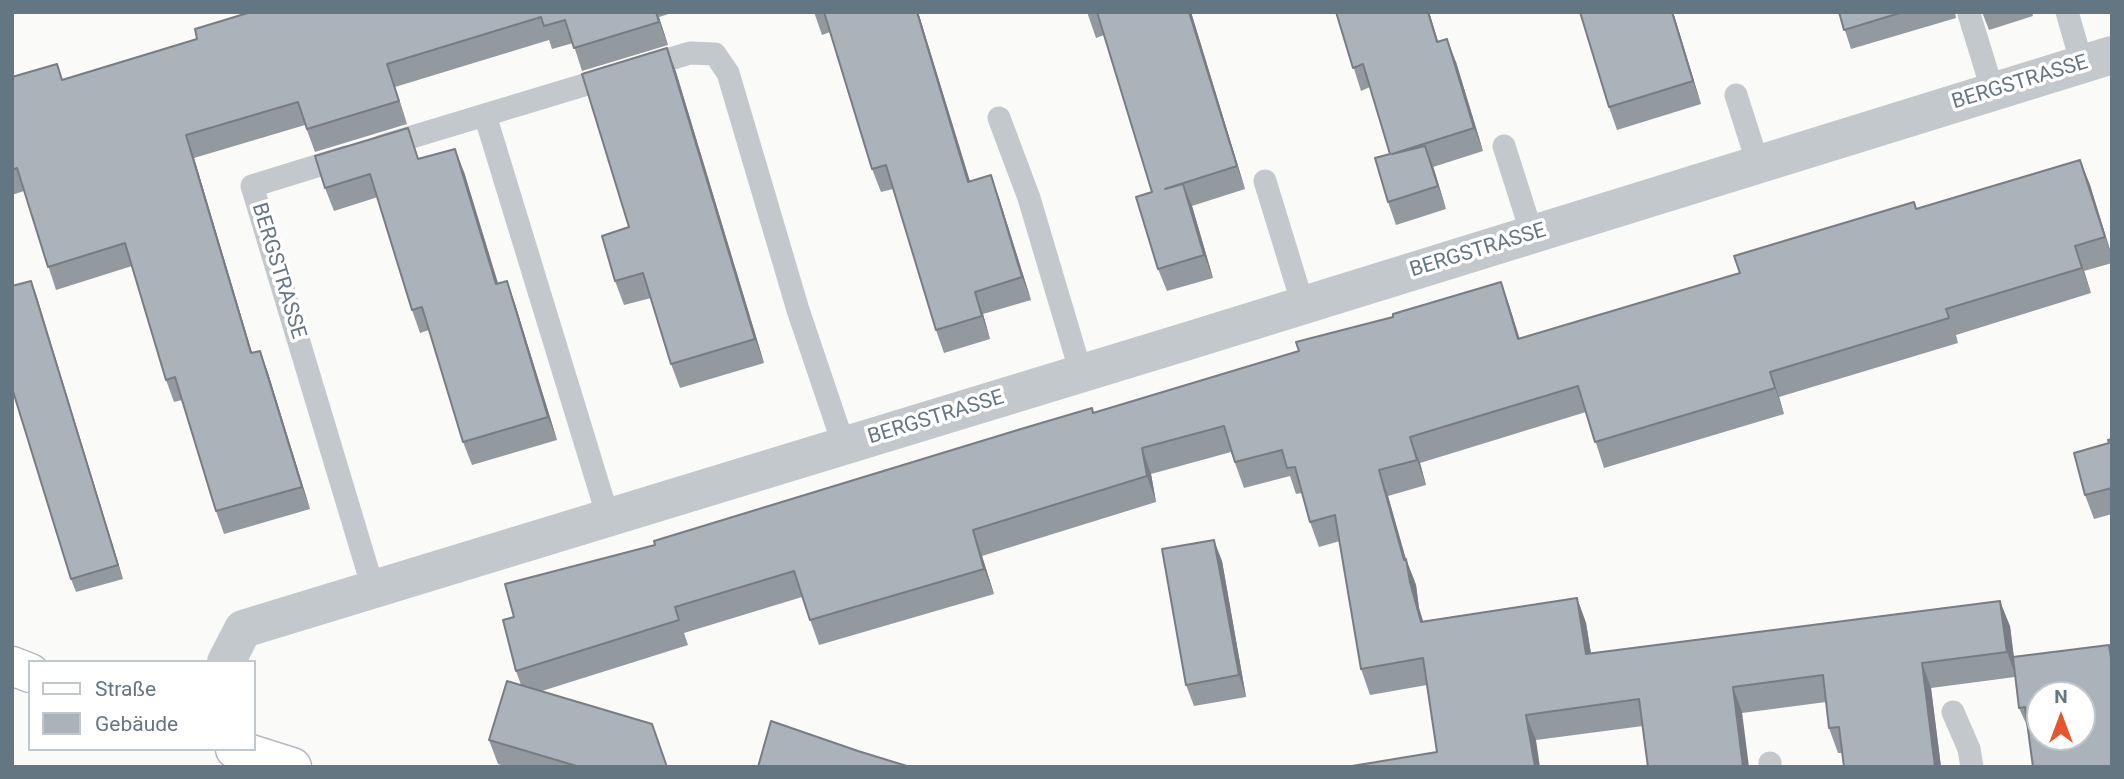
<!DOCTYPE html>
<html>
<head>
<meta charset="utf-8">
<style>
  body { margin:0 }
  #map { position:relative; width:2124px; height:779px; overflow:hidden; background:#fafaf8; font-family:Roboto,sans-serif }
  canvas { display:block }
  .frame { position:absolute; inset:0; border:14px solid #657683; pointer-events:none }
  .legend { position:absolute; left:28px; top:660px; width:228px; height:91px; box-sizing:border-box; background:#fff; border:2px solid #c1c8cd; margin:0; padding:9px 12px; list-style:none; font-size:21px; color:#657683 }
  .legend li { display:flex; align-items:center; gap:14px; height:35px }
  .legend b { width:35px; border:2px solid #c1c8cd }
  .north { position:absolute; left:2026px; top:681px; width:70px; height:70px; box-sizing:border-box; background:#fff; border:2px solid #c1c8cd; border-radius:50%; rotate:0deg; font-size:19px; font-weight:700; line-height:28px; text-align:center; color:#657683 }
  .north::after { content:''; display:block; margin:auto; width:24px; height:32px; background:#e4572e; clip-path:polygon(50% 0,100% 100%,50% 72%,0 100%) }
</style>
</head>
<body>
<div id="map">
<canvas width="2124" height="779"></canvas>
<div class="frame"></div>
<ul class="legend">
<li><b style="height:9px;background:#fff"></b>Straße</li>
<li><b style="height:19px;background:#aab3b9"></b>Gebäude</li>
</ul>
<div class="north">N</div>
</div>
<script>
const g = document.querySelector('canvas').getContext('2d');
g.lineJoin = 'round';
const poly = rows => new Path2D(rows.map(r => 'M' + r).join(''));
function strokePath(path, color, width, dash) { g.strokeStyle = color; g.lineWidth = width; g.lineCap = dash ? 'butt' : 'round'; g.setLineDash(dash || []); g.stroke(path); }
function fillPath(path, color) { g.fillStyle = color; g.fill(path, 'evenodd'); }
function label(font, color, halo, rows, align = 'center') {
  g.font = font + ' Roboto,sans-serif'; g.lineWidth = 7; g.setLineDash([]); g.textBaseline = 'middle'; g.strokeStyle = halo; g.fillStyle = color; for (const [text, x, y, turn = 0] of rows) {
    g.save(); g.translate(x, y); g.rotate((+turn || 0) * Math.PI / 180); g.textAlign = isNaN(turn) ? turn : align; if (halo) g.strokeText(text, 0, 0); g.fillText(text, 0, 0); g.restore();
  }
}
const secondary = poly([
  [12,666,30,673],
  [235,749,292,767]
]);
strokePath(secondary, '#b3babf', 41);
strokePath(poly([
  [2067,12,2082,64],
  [1969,14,1993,92],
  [1736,95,1758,164],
  [485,115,608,517],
  [999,118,1029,198,1081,373],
  [382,146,690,53,715,54,728,73,798,310,844,446],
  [1504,146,1532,234],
  [346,157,252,186,373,588],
  [1265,181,1303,305],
  [1953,712,1969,749,1972,767],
  [1770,763,1770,767]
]), '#c3c8cc', 23);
strokePath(poly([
  [226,662,243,629,1191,340,2112,55]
]), '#c3c8cc', 38);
strokePath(secondary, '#fff', 38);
fillPath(poly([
  [251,12,675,12,659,17,668,45,582,71,573,43,552,49,549,40,395,87,407,124,315,152,305,125,194,158,252,353,260,351,268,373,310,509,224,534,216,511,182,400,174,402,166,380,132,266,56,290,24,191,12,195,12,77,57,64,62,80,197,39],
  [814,12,918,12,970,181,999,198,1031,300,983,314,990,339,944,353,936,330,893,189,881,192,872,169,830,32,822,35],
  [1087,12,1191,12,1245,189,1192,206,1213,278,1167,291,1158,269,1152,192,1104,35,1096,38],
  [1336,12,1429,12,1438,41,1456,62,1483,151,1433,167,1446,209,1396,225,1388,202,1390,154,1370,87,1361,91],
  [1673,12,1701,104,1617,130,1609,107],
  [1839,12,1955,12,1956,18,1851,49],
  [1982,12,2032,12,2033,16,1989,30],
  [667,48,676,72,764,363,680,388,671,364,651,298,624,305,615,281,629,227],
  [419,159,464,172,498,283,507,281,515,304,557,440,472,465,463,442,429,330,420,333,412,310,378,197,334,211,325,188],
  [2080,160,2090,185,2112,256,2112,263,2084,271,2091,293,1956,335,1958,343,1779,397,1784,414,1604,468,1586,412,1420,463,1426,485,1388,496,1406,559,1416,585,1419,608,1423,621,1577,598,1586,623,1591,653,2010,626,2014,657,2109,645,2028,728,2019,708,2015,677,1931,688,1941,767,1844,767,1842,753,1838,753,1829,728,1826,702,1536,740,1437,752,1427,685,1370,695,1361,669,1340,541,1319,547,1310,522,1302,493,1296,494,1290,476,1244,488,1231,452,1151,474,1156,502,982,556,994,594,819,645,802,597,684,633,688,645,542,691,668,767,507,767,498,764,489,740,521,685,516,671,514,617,655,545,1299,351,1393,317,1501,282,1510,308,1520,339,1740,273,1917,209],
  [31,281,123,579,76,592,71,579],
  [2112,439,2112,514,2094,519,2085,495,2109,443],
  [1222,561,1246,697,1194,706,1186,685]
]), '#929a9f');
fillPath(poly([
  [656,12,657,12,668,45,659,22],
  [917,12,918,12,977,205,968,182],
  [1189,12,1191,12,1245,189,1237,166],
  [1428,12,1429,12,1445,65,1437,42],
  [1672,12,1673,12,1701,104,1693,81],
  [1447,39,1456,62,1483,151,1474,128],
  [667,48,676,72,764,363,755,339],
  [387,64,395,87,407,124,399,101],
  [186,135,194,158,259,376,251,353],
  [1425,146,1434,169,1446,209,1438,186],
  [455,149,464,172,505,307,496,284],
  [2080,160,2090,185,2112,257,2105,237],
  [991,175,999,198,1031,300,1022,277],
  [1183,184,1192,206,1213,278,1204,255],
  [2075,246,2084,271,2091,293,2082,268],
  [31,281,36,294,123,579,118,565],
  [507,281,515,304,557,440,548,417],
  [1501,282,1510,308,1527,365,1518,339],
  [975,292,983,314,990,339,982,316],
  [260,351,268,373,310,509,302,487],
  [1770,372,1779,397,1784,414,1775,388],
  [1410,437,1420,463,1426,485,1417,460],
  [1142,448,1151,474,1156,502,1147,476],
  [1379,470,1388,496,1407,564,1406,559,1416,585,1419,608,1431,647,1421,622],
  [973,530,982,556,994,594,984,569],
  [1214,540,1222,561,1246,697,1239,675],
  [1577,598,1586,623,1595,679,1586,654],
  [2000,601,2010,626,2016,677,2007,652],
  [1922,663,1931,688,1941,767,1935,767],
  [1733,687,1742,712,1749,767,1743,767],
  [1526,715,1536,740,1540,767,1535,767]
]), '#777d82');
const building = poly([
  [251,12,656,12,659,22,574,48,565,20,544,26,541,17,387,64,399,101,307,129,298,102,186,135,251,353,260,351,302,487,216,511,175,377,166,380,125,243,48,267,17,168,12,170,12,77,57,64,62,80,197,39,195,29,251,12],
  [824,12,917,12,968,182,991,175,1022,277,975,292,982,316,936,330,886,165,872,169,824,12],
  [1097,12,1189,12,1237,166,1165,189,1183,184,1204,255,1158,269,1136,197,1152,192,1097,12],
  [1336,12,1428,12,1437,42,1447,39,1474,128,1392,154,1425,146,1438,186,1388,202,1375,158,1390,154,1363,64,1353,68,1336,12],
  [1580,12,1672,12,1693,81,1609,107,1580,12],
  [1839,12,1903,12,1844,30,1839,12],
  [667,48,755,339,671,364,643,273,615,281,602,236,629,227,582,74,667,48],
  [408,128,418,159,455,149,496,284,507,281,548,417,463,442,422,307,412,310,370,174,325,188,315,156,408,128],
  [2080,160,2105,237,2075,246,2082,268,1946,309,1949,318,1770,372,1775,388,1595,442,1578,386,1410,437,1417,460,1379,470,1404,560,1406,559,1410,582,1421,622,1577,598,1586,654,2000,601,2007,652,1922,663,1935,767,1844,767,1839,727,1829,728,1823,675,1733,687,1743,767,1648,767,1639,699,1526,715,1535,767,1346,767,1437,752,1423,658,1361,669,1335,515,1310,522,1295,467,1287,468,1282,450,1235,462,1224,426,1142,448,1147,476,973,530,984,569,810,620,794,571,675,607,679,620,516,671,503,620,514,617,505,584,655,545,654,541,1021,429,1092,408,1093,413,1299,351,1296,342,1393,317,1393,314,1501,282,1518,339,1740,273,1734,256,1914,202,1916,209,2080,160],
  [31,281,118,565,71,579,12,388,12,286,31,281],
  [2112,439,2112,488,2085,495,2074,453,2109,443,2108,440,2112,439],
  [1214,540,1239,675,1186,685,1162,549,1214,540],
  [2109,645,2112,664,2112,767,2033,767,2025,707,2019,708,2013,657,2109,645],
  [2040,695,2082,695,2082,737,2040,737,2040,695],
  [507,681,652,724,667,767,580,767,489,740,507,681],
  [771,721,858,751,910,767,758,767,771,721]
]);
fillPath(building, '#aab3b9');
strokePath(building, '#777d82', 2);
label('21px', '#657683', '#fff', [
  ["BERGSTRASSE",2020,83,-17],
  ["BERGSTRASSE",1478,251,-17],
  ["BERGSTRASSE",278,271,73],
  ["BERGSTRASSE",936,418,-17]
]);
</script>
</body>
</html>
